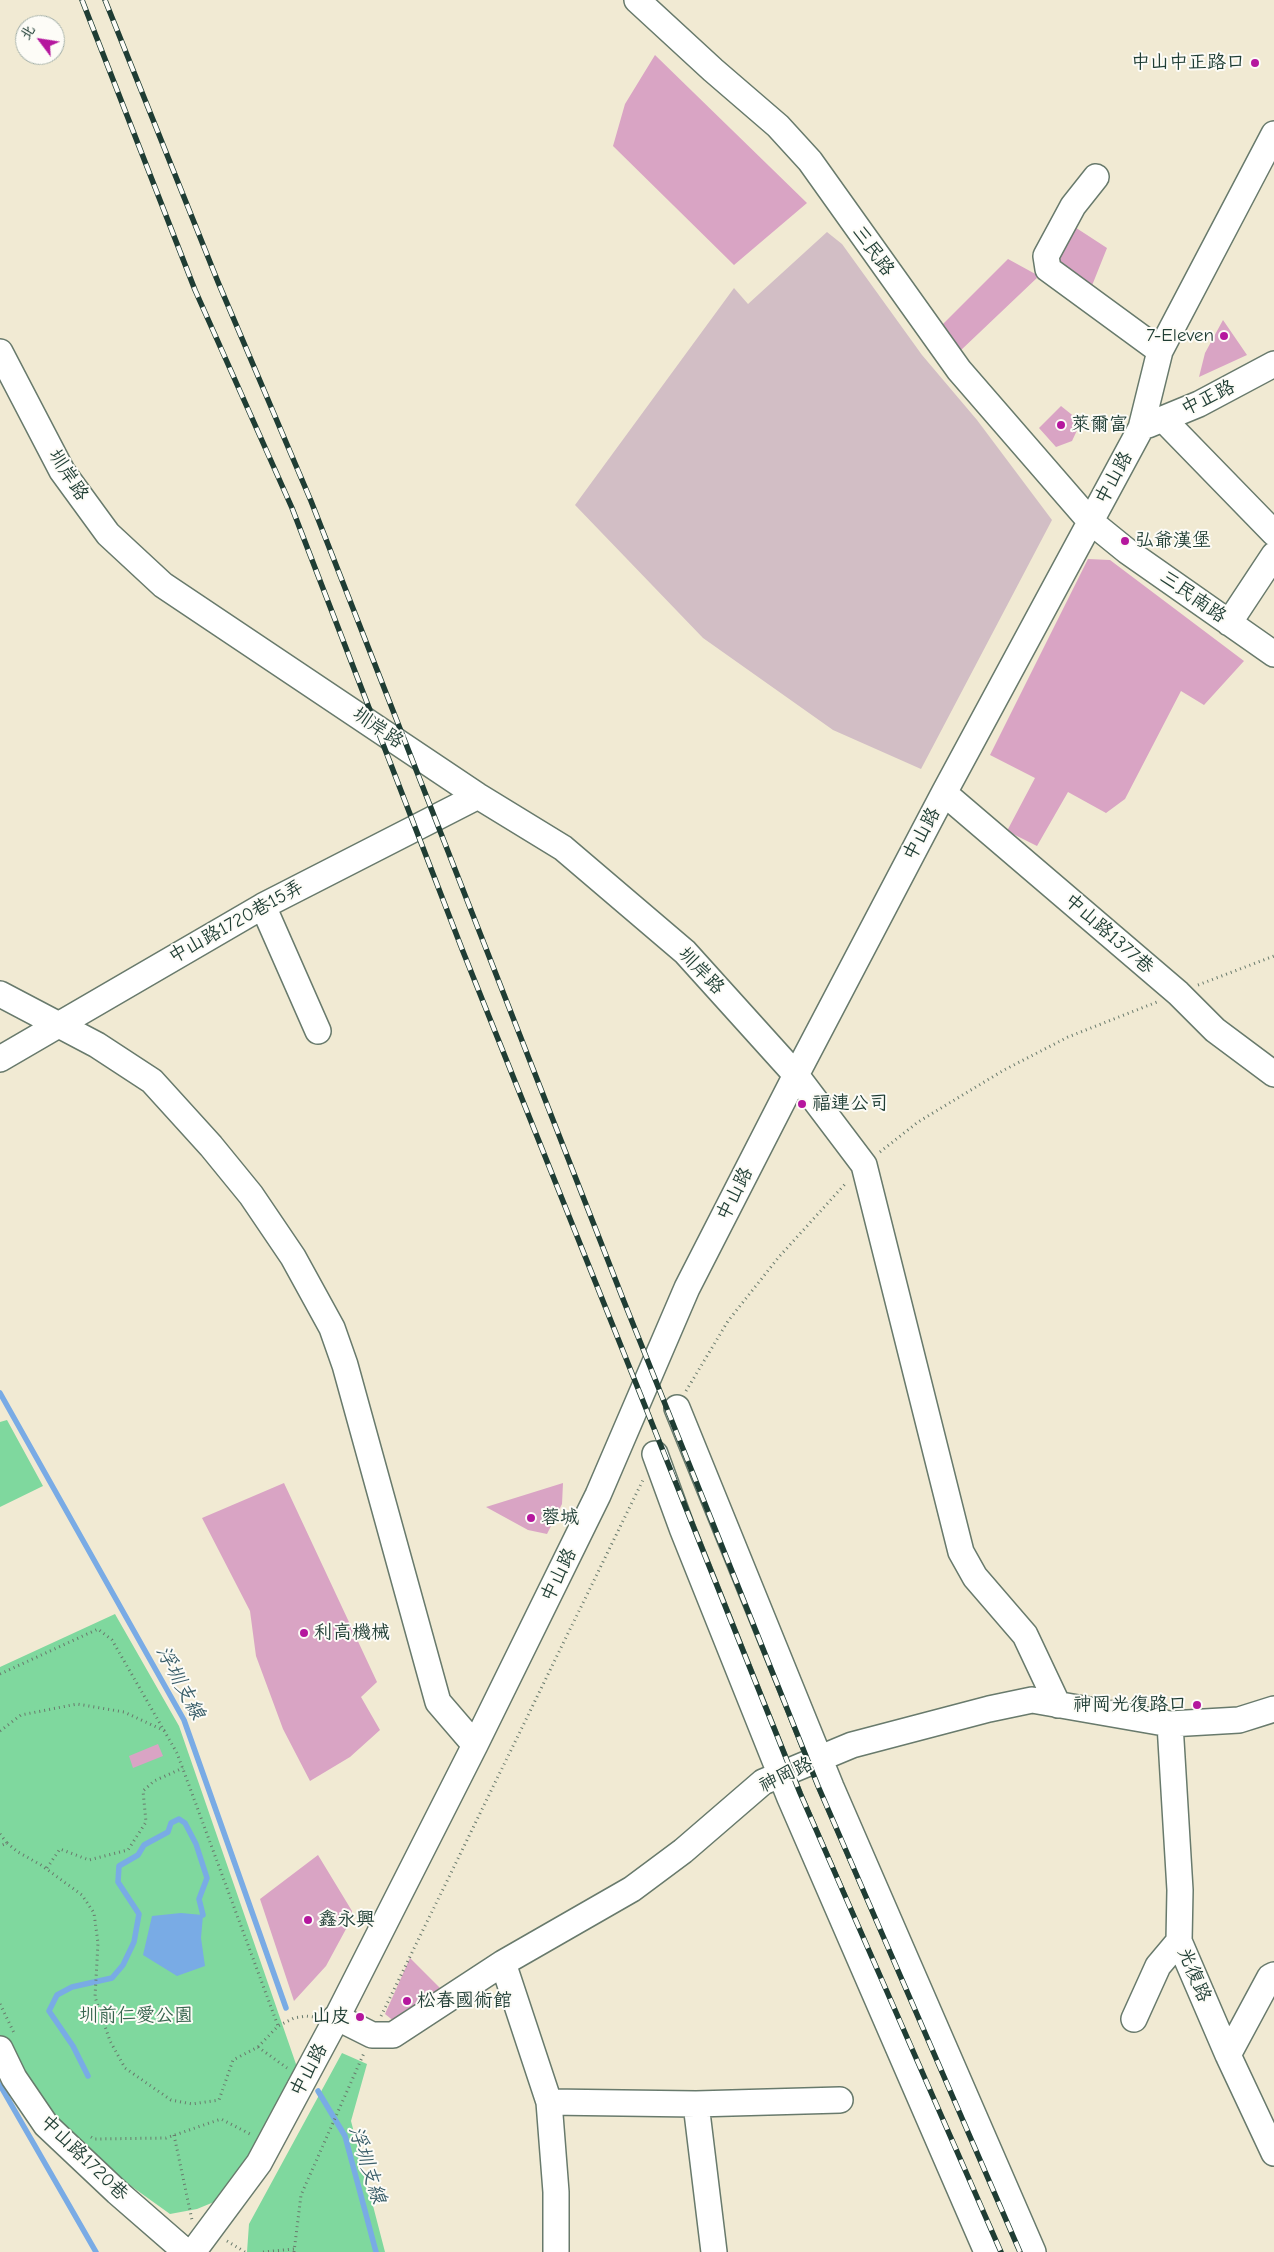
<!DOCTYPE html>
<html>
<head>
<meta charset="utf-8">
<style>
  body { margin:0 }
  #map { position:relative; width:1274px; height:2252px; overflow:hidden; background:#f1ead3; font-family:"Comic Neue","LXGW WenKai TC",sans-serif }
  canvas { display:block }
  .north { position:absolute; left:15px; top:15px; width:50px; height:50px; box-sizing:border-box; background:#fdfcf7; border:1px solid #a4b0a9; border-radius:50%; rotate:301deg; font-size:14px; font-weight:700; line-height:20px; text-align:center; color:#1f3d34 }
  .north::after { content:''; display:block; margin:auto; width:18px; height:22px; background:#b5179e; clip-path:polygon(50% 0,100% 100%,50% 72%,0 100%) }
</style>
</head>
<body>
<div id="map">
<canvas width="1274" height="2252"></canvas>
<div class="north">北</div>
</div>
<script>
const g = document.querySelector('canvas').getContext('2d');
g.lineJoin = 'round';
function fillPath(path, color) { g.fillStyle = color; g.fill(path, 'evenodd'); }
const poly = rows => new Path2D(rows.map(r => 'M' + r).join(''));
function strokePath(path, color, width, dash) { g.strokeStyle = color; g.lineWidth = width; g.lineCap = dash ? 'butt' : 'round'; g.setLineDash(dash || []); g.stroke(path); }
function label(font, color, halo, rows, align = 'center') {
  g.font = font + ' "Comic Neue","LXGW WenKai TC",sans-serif'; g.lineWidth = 4; g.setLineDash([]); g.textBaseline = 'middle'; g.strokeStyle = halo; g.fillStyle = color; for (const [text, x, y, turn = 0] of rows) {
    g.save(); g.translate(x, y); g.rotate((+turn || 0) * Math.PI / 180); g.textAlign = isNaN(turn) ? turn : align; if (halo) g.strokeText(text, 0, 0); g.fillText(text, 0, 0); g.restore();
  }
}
fillPath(poly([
  [827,232,842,244,922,355,977,420,1052,520,921,769,833,730,703,638,575,505,734,288,748,304]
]), '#d2bec5');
fillPath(poly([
  [7,1420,43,1486,0,1507,0,1422],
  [115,1614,179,1726,297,2067,250,2153,214,2202,197,2209,170,2214,46,2125,0,2049,0,1667],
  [342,2053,367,2064,351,2121,385,2252,247,2252,249,2224]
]), '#7fd89e');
fillPath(poly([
  [181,1913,203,1915,201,1938,205,1966,177,1976,143,1955,152,1916]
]), '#79abe5');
strokePath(poly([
  [0,1393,184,1720,286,2008],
  [88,2076,73,2046,49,2011,57,1995,72,1987,112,1978,123,1965,134,1942,139,1914,118,1882,119,1866,138,1855,144,1845,168,1832,171,1823,179,1819,185,1823,196,1844,207,1878,199,1899,203,1915],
  [0,2085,96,2252],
  [318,2091,345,2136,376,2252]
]), '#79abe5', 5.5);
fillPath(poly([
  [655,55,807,203,734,265,613,146,625,104],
  [1064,220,1107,248,1087,298,1040,263],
  [1008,259,1039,276,959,352,940,327],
  [1223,320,1247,355,1199,377,1205,353],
  [1061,406,1081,422,1072,441,1056,447,1039,428],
  [1088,559,1110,560,1244,661,1204,705,1181,691,1125,799,1106,813,1068,792,1037,846,1007,831,1035,778,990,755],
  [284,1483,377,1682,361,1697,380,1730,350,1757,310,1781,283,1729,256,1656,250,1611,202,1518],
  [563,1483,562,1504,547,1534,528,1530,486,1507],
  [158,1744,163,1756,133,1768,129,1756],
  [318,1855,352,1911,346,1929,326,1966,294,2001,260,1899],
  [410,1958,440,1988,395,2022,385,2014]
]), '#d9a4c4');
const minor = poly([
  [637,0,713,70,778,126,810,161,959,370,1090,521,1127,551,1274,654],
  [1096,177,1073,206,1046,256,1048,269,1160,351],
  [0,352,62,471,108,534,163,585,478,796,563,848,685,952,796,1075,864,1165,961,1552,975,1577,1025,1635,1058,1705],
  [1163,419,1274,533],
  [1148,425,1199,404,1274,364],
  [1229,623,1274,555],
  [944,793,1178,993,1215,1030,1274,1074],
  [263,906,318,1031],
  [0,994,97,1045,152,1081,211,1146,251,1195,293,1257,332,1328,345,1365,438,1702,475,1745],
  [0,1059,263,906,478,796],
  [677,1408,831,1787,1033,2252],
  [655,1454,682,1528,790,1798,987,2252],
  [1170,1724,1180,1890,1179,1941,1228,2055,1274,2153],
  [503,1963,549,2102,556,2192,556,2252],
  [336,2017,372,2035,393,2035,503,1963,632,1889,683,1851,763,1782,852,1745,989,1709,1032,1700,1170,1724,1239,1720,1274,1709],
  [1134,2019,1158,1966,1179,1941],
  [0,2049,14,2078,46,2125,117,2192,186,2252],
  [1228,2055,1270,1977,1274,1975],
  [549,2102,696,2104,840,2100],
  [696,2104,714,2252],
  [193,2252,259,2163,333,2025,475,1745,598,1495,687,1288,796,1075,944,793,1141,428,1160,351,1274,134]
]);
strokePath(minor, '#687a6c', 28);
strokePath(poly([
  [1198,985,1274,956],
  [880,1152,918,1122,1004,1070,1068,1037,1157,1002],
  [686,1391,728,1321,778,1258,846,1183],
  [0,1674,98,1629,112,1640,177,1753,278,2026],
  [0,1731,21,1715,77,1704,124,1712,165,1731],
  [0,1834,7,1843,0,1846],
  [7,1843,18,1852,41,1865,82,1895,94,1913,98,1943,95,1997,110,2041,125,2068,171,2100,192,2104,219,2100,233,2060,258,2047,287,2068],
  [47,1868,60,1849,89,1860,128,1850,146,1822,143,1791,154,1781,183,1768],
  [0,2004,14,2033],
  [381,2016,643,1480],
  [258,2047,278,2026,294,2018,306,2016,314,2017],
  [174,2135,192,2220],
  [91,2137,94,2139,166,2138,221,2119,250,2134,251,2132],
  [227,2241,245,2252],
  [263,2252,294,2249],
  [294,2252,301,2195,364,2053]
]), '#687a6c', 3, [1, 4]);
strokePath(minor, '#fff', 25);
const rail = poly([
  [82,0,195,290,292,508,462,949,800,1793,1001,2252],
  [105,0,218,282,311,501,623,1299,818,1786,1020,2252]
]);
strokePath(rail, '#1f3d34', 5.5);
strokePath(rail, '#fdfcf7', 4, [11]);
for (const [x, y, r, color] of [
  [1255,63,5,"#b5179e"],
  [1224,336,5,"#b5179e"],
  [1061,425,5,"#b5179e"],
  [1125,541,5,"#b5179e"],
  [802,1104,5,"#b5179e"],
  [531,1518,5,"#b5179e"],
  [304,1633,5,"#b5179e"],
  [1197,1705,5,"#b5179e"],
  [308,1920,5,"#b5179e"],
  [407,2001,5,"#b5179e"],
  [360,2017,5,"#b5179e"]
]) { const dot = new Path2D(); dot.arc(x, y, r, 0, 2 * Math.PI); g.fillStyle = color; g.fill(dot); strokePath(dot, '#fdfcf7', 2); }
label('19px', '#1f3d34', '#fdfcf7', [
  ["中山中正路口",1245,63,"right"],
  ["7-Eleven",1214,336,"right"],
  ["萊爾富",1071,425],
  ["弘爺漢堡",1135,541],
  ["福連公司",812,1104],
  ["蓉城",541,1518],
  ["利高機械",314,1633],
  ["神岡光復路口",1187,1705,"right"],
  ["鑫永興",318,1920],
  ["松春國術館",417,2001],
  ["山皮",350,2017,"right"]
], 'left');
label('19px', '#1f3d34', '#fdfcf7', [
  ["三民路",873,251,54],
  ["中正路",1208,398,-26],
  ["圳岸路",68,475,57],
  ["中山路",1114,478,-61],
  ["三民南路",1193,597,35],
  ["圳岸路",378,728,34],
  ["中山路",922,834,-62],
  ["中山路1720巷15弄",236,922,-29],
  ["中山路1377巷",1109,934,41],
  ["圳岸路",701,971,46],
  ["中山路",735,1194,-63],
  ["中山路",559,1575,-64],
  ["神岡路",786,1775,-26],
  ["光復路",1194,1975,67],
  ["中山路",309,2070,-62],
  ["中山路1720巷",84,2158,44]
]);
label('19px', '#37644e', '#fdfcf7', [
  ["圳前仁愛公園",136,2016]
]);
label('italic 20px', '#3a5e69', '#fdfcf7', [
  ["浮圳支線",180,1683,62],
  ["浮圳支線",367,2165,72]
]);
</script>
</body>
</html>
